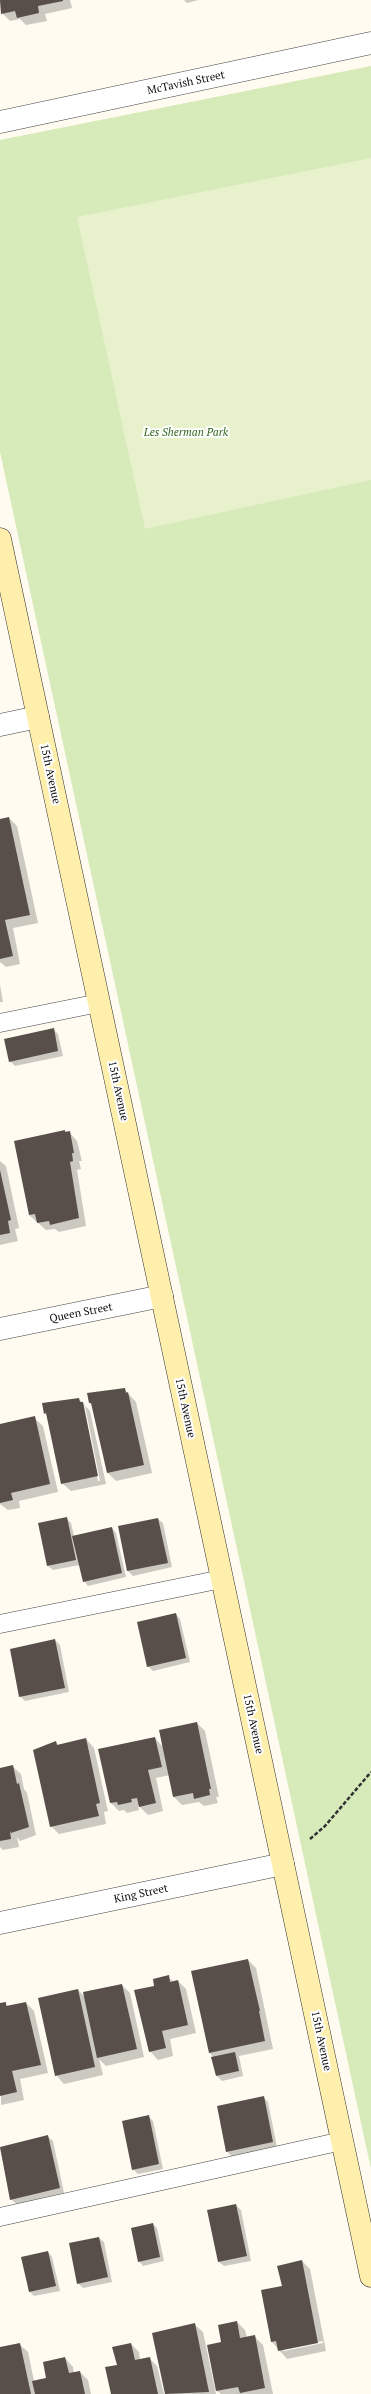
<!DOCTYPE html>
<html>
<head>
<meta charset="utf-8">
<style>
  body { margin:0 }
  canvas { display:block; background:#fffbf1 }
</style>
</head>
<body>
<canvas width="371" height="2394"></canvas>
<script>
const g = document.querySelector('canvas').getContext('2d');
g.lineJoin = 'round';
function fillPath(path, color) { g.fillStyle = color; g.fill(path, 'evenodd'); }
const poly = rows => new Path2D(rows.map(r => 'M' + r).join(''));
function strokePath(path, color, width, dash) { g.strokeStyle = color; g.lineWidth = width; g.lineCap = dash ? 'butt' : 'round'; g.setLineDash(dash || []); g.stroke(path); }
function label(font, color, halo, rows, align = 'center') {
  g.font = font + ' "PT Serif",serif'; g.lineWidth = 4; g.setLineDash([]); g.textBaseline = 'middle'; g.strokeStyle = halo; g.fillStyle = color; for (const [text, x, y, turn = 0] of rows) {
    g.save(); g.translate(x, y); g.rotate((+turn || 0) * Math.PI / 180); g.textAlign = isNaN(turn) ? turn : align; if (halo) g.strokeText(text, 0, 0); g.fillText(text, 0, 0); g.restore();
  }
}
fillPath(poly([
  [371,66,371,2169,0,452,0,140]
]), '#d7eaba');
fillPath(poly([
  [371,158,371,480,145,529,77,217]
]), '#e7f1cc');
fillPath(poly([
  [0,0,70,0,72,8,45,14,47,21,26,25,20,19,10,21,2,13],
  [184,0,198,0,187,3],
  [9,818,17,826,38,923,13,928,20,964,6,967,0,962,0,820],
  [0,985,3,1002,0,1002],
  [53,1029,58,1034,63,1056,15,1066,10,1061],
  [64,1131,69,1132,77,1141,82,1161,79,1161,81,1169,77,1170,86,1226,59,1232,55,1229,46,1230,29,1215],
  [0,1161,6,1166,19,1228,15,1229,18,1241,0,1245],
  [124,1389,136,1402,152,1473,116,1481,108,1473,93,1406,90,1403],
  [79,1399,90,1411,106,1484,71,1491,62,1483,48,1416,45,1413],
  [82,1406,85,1406,100,1481,98,1481],
  [34,1418,43,1426,58,1492,19,1501,20,1508,8,1510,0,1504,0,1425],
  [66,1518,71,1523,74,1536,112,1528,116,1533,126,1577,88,1586,84,1581,80,1565,53,1570,48,1566],
  [158,1519,163,1523,172,1567,133,1576,128,1571,119,1527],
  [176,1614,180,1619,190,1662,153,1671,148,1666],
  [55,1640,60,1645,69,1692,25,1701,20,1696],
  [197,1723,205,1731,219,1797,216,1797,218,1803,204,1806,199,1802,182,1805,174,1797,170,1775,156,1778,163,1811,148,1815,138,1805,139,1810,127,1813,124,1810,119,1811,111,1803,99,1750,155,1738,163,1747],
  [86,1739,94,1748,108,1811,104,1812,106,1824,59,1834,51,1826,45,1745,56,1742,58,1745],
  [12,1766,21,1774,24,1789,27,1793,36,1835,20,1841,17,1837,19,1847,3,1850,0,1847,0,1769],
  [248,1960,256,1968,273,2049,239,2056,243,2076,222,2081,217,2076,213,2058,214,2058,210,2053,192,1972],
  [168,1977,174,1982,178,1981,186,1989,196,2033,170,2039,173,2056,158,2060,150,2051,156,1986],
  [122,1985,130,1993,144,2057,106,2066,99,2059,103,2075,64,2084,56,2075,78,1990,86,1998],
  [5,2003,9,2007,26,2003,34,2011,48,2073,20,2079,24,2100,1,2105,0,2004],
  [263,2097,268,2102,277,2147,231,2156,227,2151],
  [148,2116,153,2121,163,2169,138,2174,133,2169],
  [48,2137,53,2141,64,2193,16,2204,11,2199,0,2148],
  [236,2205,241,2210,251,2261,224,2266,219,2262],
  [153,2224,157,2228,164,2261,143,2266,139,2261],
  [99,2238,104,2242,112,2282,83,2288,78,2283],
  [48,2252,52,2257,60,2291,34,2296,30,2292],
  [302,2261,310,2269,326,2351,287,2359,272,2342,262,2291,283,2286],
  [323,2341,323,2343,284,2351,282,2349],
  [237,2322,245,2330,247,2338,255,2337,263,2345,273,2394,221,2394,217,2391,222,2343],
  [194,2324,203,2332,216,2394,166,2394,153,2334],
  [19,2344,28,2352,34,2381,47,2378,65,2358,73,2367,74,2373,80,2372,88,2380,91,2394,0,2394,0,2348],
  [131,2344,139,2352,140,2360,149,2358,157,2366,164,2394,113,2394,118,2366]
]), '#0003');
fillPath(poly([
  [0,0,63,0,63,1,38,6,39,13,17,18,15,11,1,14],
  [9,817,30,915,5,920,13,956,0,959,0,819],
  [54,1028,58,1051,9,1062,4,1039],
  [65,1130,65,1132,70,1131,74,1153,72,1153,73,1161,70,1162,79,1218,50,1225,49,1221,37,1223,35,1214,29,1215,14,1141],
  [0,1170,11,1220,8,1221,10,1233,0,1235],
  [125,1388,126,1393,128,1392,144,1465,107,1473,91,1403,89,1403,87,1393],
  [79,1398,80,1402,83,1402,98,1476,61,1484,46,1413,44,1414,42,1403],
  [35,1416,50,1484,11,1493,13,1500,0,1503,0,1424],
  [67,1517,76,1560,47,1566,38,1523],
  [158,1518,168,1563,127,1571,118,1526],
  [112,1527,122,1573,83,1582,72,1536],
  [176,1613,186,1658,147,1667,137,1622],
  [55,1639,65,1688,19,1697,10,1649],
  [197,1722,211,1789,209,1789,210,1795,194,1799,193,1793,173,1797,159,1730],
  [155,1737,162,1767,148,1770,156,1803,139,1807,137,1798,131,1799,132,1802,118,1805,117,1802,110,1803,98,1749],
  [86,1738,100,1803,96,1804,99,1816,50,1827,33,1750,56,1741,57,1745],
  [13,1765,17,1784,19,1783,29,1827,11,1833,10,1831,11,1839,0,1841,0,1768],
  [248,1959,260,2011,259,2011,265,2041,209,2053,191,1971],
  [169,1975,170,1982,178,1980,188,2025,162,2031,166,2048,149,2052,134,1990,154,1986,153,1979],
  [122,1984,137,2049,97,2058,83,1992],
  [78,1989,95,2067,55,2076,38,1998],
  [6,2002,6,2006,26,2002,41,2065,12,2071,17,2092,0,2096,0,2003],
  [235,2052,239,2071,216,2076,211,2057],
  [264,2096,273,2142,226,2152,217,2106],
  [149,2115,159,2164,132,2170,122,2121],
  [48,2135,60,2188,10,2200,0,2147],
  [236,2204,247,2256,218,2262,207,2210],
  [153,2223,160,2257,138,2262,131,2228],
  [99,2237,108,2277,77,2284,69,2243],
  [48,2251,56,2286,29,2292,21,2257],
  [302,2260,318,2343,278,2351,276,2341,271,2342,261,2290,282,2286,277,2266],
  [237,2321,240,2338,255,2335,265,2388,240,2393,238,2387,216,2391,207,2345,221,2342,218,2325],
  [195,2323,209,2392,165,2394,152,2333],
  [20,2343,31,2394,0,2394,0,2347],
  [131,2343,135,2360,150,2357,158,2394,111,2394,105,2367,117,2365,112,2347],
  [65,2357,69,2373,80,2371,85,2394,35,2394,32,2381,46,2378,43,2362]
]), '#584f4b');
const lane = poly([
  [0,1023,99,1003],
  [0,1624,222,1579],
  [0,2217,342,2141]
]);
const street = poly([
  [0,122,371,43],
  [0,725,38,717],
  [0,1329,162,1296],
  [0,1923,283,1864]
]);
const secondary = poly([
  [0,539,371,2276]
]);
strokePath(lane, '#424242', 19);
strokePath(street, '#424242', 23);
strokePath(secondary, '#313131', 23);
strokePath(poly([
  [310,1839,325,1826,371,1772]
]), '#313131', 2.5, [4, 2]);
strokePath(lane, '#fff', 18);
strokePath(street, '#fff', 22);
strokePath(secondary, '#ffefac', 22);
label('11px', '#0f0f0f', '#fff', [
  ["McTavish Street",186,83,-12],
  ["15th Avenue",50,774,78],
  ["15th Avenue",118,1091,78],
  ["Queen Street",81,1313,-11],
  ["15th Avenue",185,1408,78],
  ["15th Avenue",253,1724,78],
  ["King Street",141,1894,-12],
  ["15th Avenue",321,2041,78]
]);
label('italic 11px', '#33671e', '#fff', [
  ["Les Sherman Park",186,433]
]);
</script>
</body>
</html>
